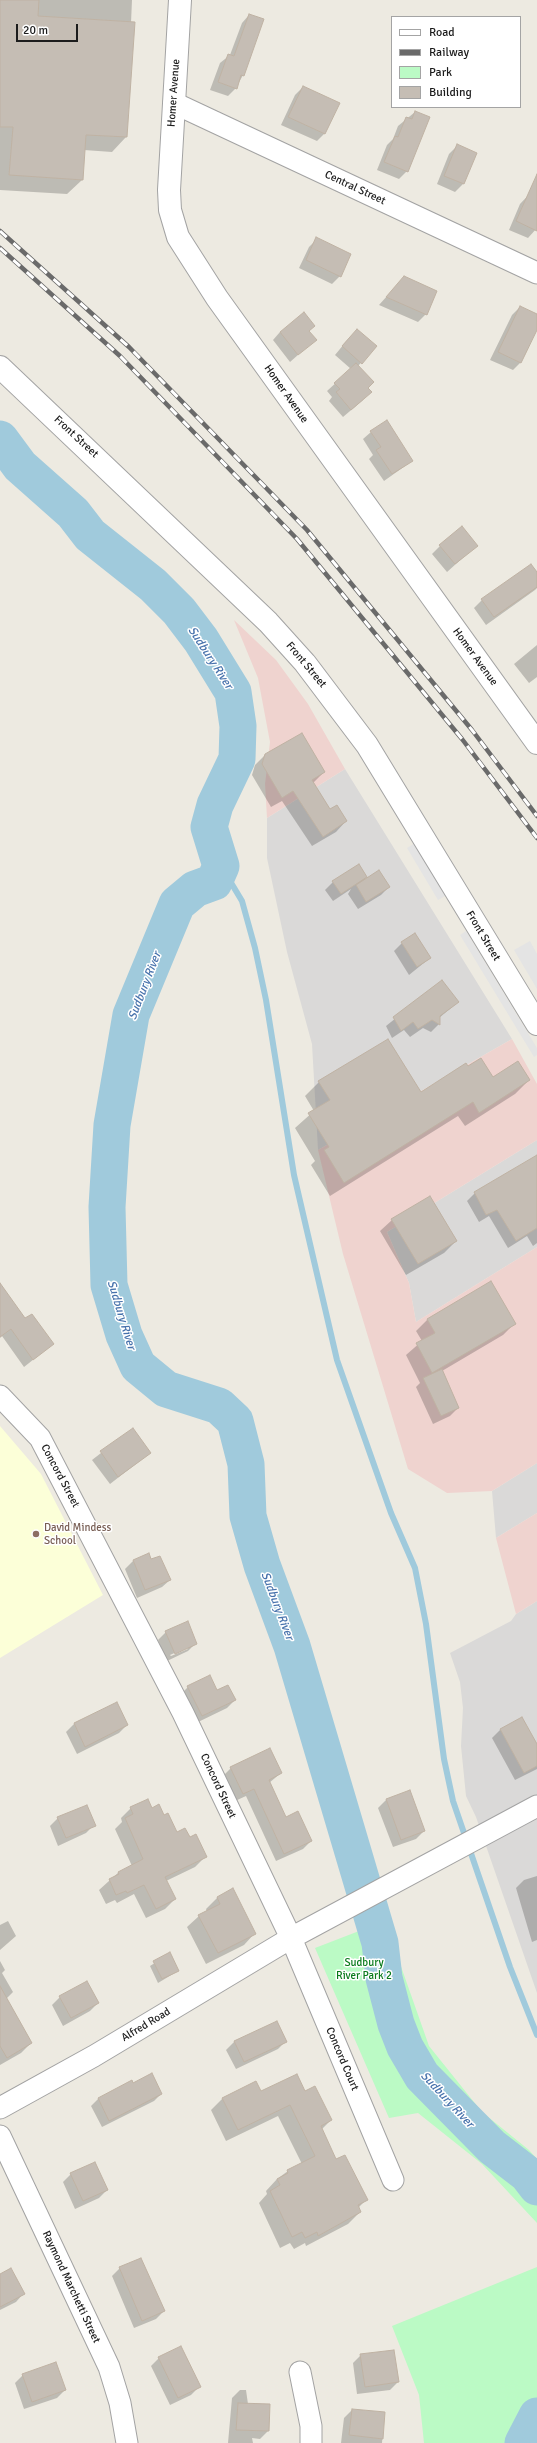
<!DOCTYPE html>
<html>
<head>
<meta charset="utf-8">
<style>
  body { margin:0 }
  #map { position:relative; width:537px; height:2443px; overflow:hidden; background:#edeae1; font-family:Signika,sans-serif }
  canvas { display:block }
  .legend { position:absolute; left:391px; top:16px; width:130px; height:92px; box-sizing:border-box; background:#fff; border:1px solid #a4a4a4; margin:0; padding:5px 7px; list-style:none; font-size:12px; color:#1c1c1c }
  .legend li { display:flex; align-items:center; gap:8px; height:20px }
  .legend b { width:20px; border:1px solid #a4a4a4 }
  .scale { position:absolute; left:16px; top:24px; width:62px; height:18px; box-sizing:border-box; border:2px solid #1c1c1c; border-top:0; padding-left:5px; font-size:12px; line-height:14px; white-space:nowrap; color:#1c1c1c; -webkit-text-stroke:3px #fff; paint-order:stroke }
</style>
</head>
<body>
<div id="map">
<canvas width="537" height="2443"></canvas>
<ul class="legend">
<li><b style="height:5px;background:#fff"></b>Road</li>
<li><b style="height:5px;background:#6a6a6a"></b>Railway</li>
<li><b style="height:11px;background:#bbfac5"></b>Park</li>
<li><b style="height:11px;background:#c5bdb4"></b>Building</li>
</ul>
<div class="scale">20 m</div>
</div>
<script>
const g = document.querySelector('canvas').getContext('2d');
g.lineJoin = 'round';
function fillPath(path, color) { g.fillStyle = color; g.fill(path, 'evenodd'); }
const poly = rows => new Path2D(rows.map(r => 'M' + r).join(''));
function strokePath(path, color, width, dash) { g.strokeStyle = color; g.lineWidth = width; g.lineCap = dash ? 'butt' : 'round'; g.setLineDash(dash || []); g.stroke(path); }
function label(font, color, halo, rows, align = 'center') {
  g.font = font + ' Signika,sans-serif'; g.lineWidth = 3; g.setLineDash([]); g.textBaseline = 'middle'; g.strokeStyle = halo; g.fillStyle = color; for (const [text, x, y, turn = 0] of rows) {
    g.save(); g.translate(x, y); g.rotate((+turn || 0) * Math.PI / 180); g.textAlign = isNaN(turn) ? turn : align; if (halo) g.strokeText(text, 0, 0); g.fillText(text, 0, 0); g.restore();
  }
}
fillPath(poly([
  [345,769,512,1039,318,1150,312,1044,287,952,267,858,267,818],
  [537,1140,537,1247,416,1322,409,1283,387,1232],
  [537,1463,537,1513,496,1538,492,1491],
  [537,1601,537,1993,476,1817,466,1796,461,1746,463,1708,460,1682,450,1653,511,1621,516,1614]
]), '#dad9d8');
fillPath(poly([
  [234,620,276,660,308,704,345,769,267,818,265,784,270,742,258,678],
  [512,1039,537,1084,537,1140,387,1232,409,1283,416,1322,537,1247,537,1463,492,1491,447,1493,408,1469,343,1254,318,1150],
  [537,1513,537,1601,516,1614,496,1538]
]), '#efd3cf');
fillPath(poly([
  [0,1426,41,1474,103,1595,0,1658]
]), '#fcffd8');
fillPath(poly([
  [385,1921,429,2046,482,2112,529,2150,537,2159,537,2223,482,2164,418,2113,389,2118,315,1948],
  [537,2267,537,2443,424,2443,419,2395,392,2326]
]), '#bbfac5');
fillPath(poly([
  [415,843,447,895,438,900,407,848],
  [466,931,537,1048,537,1055,534,1057,460,935],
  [530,941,537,954,537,989,514,950]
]), '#e4e4e4');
fillPath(poly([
  [0,0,132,0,131,23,134,23,126,137,112,152,84,150,82,180,67,194,0,190],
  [249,15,243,75,236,88,228,96,210,90,220,63,230,55,242,23],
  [303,87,325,133,317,141,281,125,295,95],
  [415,112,407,171,399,179,377,170,387,145,393,139,398,126],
  [457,146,476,153,463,184,455,192,437,184,449,154],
  [537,186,537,228,528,238,509,230,520,204],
  [317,239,340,276,332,284,299,268,309,247],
  [396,286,426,314,418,322,379,305],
  [520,307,537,315,537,327,521,362,513,370,490,360,512,315],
  [308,331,315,340,290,362,273,340,280,332],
  [349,338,376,347,358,366,367,388,363,400,343,417,329,401,332,397,327,391,351,369,335,355],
  [371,432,412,461,384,481,369,459,373,455,363,439],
  [440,546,476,546,447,572,432,554],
  [537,574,537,588,535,590,486,625,474,608,482,600],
  [537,645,537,677,529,683,514,664],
  [265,755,324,772,313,783,330,810,346,821,336,832,312,846,282,801,271,807,252,775,255,765],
  [366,877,364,881,389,887,381,895,358,909,348,894,351,889,333,901,325,890,333,882],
  [402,943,430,958,409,975,394,951],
  [442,981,458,1002,439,1018,439,1024,431,1032,423,1028,410,1037,404,1030,392,1038,386,1026],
  [468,1068,492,1078,529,1080,515,1094,465,1126,458,1116,330,1196,311,1165,315,1161,295,1128,314,1111,305,1096,319,1082,420,1093],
  [537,1156,537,1243,533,1246,527,1236,508,1248,489,1216,479,1222,467,1201,475,1193],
  [392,1220,456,1241,444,1253,406,1275,380,1231],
  [490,1283,514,1324,503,1335,442,1371,458,1408,450,1416,433,1424,416,1387,420,1383,406,1355,422,1341,416,1331,427,1320],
  [0,1297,53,1344,24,1367,2,1336,0,1338],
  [132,1429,150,1453,110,1484,92,1460],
  [151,1560,170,1580,162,1587,137,1598,125,1569,133,1561],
  [166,1632,196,1643,188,1651,167,1661,158,1640],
  [188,1647,188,1649,171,1656,170,1655],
  [188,1687,217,1692,235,1700,227,1708,194,1724,180,1695],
  [116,1703,127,1725,119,1733,77,1754,66,1732,74,1724],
  [522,1718,537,1746,537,1769,515,1780,492,1738,500,1730],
  [231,1768,281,1773,269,1783,285,1818,311,1841,303,1849,276,1861,246,1796,235,1801,223,1776],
  [386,1800,424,1831,416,1839,393,1847,378,1808],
  [131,1808,151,1809,163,1816,176,1833,189,1838,205,1857,195,1867,166,1881,175,1899,165,1909,146,1918,134,1894,117,1903,115,1900,106,1904,99,1890,119,1872,132,1866,115,1829,122,1822,121,1818],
  [58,1818,94,1825,86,1833,58,1846,50,1826],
  [537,1876,537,1940,532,1942,516,1888,524,1880],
  [233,1890,255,1933,244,1945,206,1964,187,1927,199,1916,207,1912,206,1909,217,1898],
  [8,1921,16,1936,0,1950,0,1925],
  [169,1954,178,1971,158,1983,150,1966],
  [0,1961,5,1970,2,1973,13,1992,6,1999,31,2043,21,2053,0,2065],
  [60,1997,98,2003,90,2011,63,2026,52,2005],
  [277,2022,286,2041,278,2049,236,2069,226,2050,234,2042],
  [131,2081,133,2084,161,2094,154,2101,102,2127,91,2106,98,2099],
  [305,2092,331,2120,321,2130,335,2161,366,2200,358,2208,360,2212,348,2224,306,2246,305,2243,294,2249,290,2243,280,2248,259,2203,267,2194,266,2191,277,2179,288,2171,302,2164,278,2116,226,2141,211,2110,223,2098,260,2093],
  [71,2174,107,2190,99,2198,75,2209,63,2182],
  [120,2268,164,2311,156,2319,134,2328,112,2276],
  [0,2275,23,2294,16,2302,0,2310],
  [361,2355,398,2382,390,2390,357,2394,353,2363],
  [159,2358,199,2387,191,2395,170,2405,151,2366],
  [23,2375,65,2390,57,2398,24,2409,15,2383],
  [240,2390,246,2390,248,2404,268,2431,260,2439,252,2438,253,2443,228,2443,232,2398],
  [352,2410,384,2413,382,2443,341,2443,344,2418]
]), '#0003');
strokePath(poly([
  [221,866,242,901,255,948,266,1000,294,1175,337,1360,391,1513,415,1568,426,1624,444,1759,453,1801,510,1967,537,2035]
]), '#a0cadc', 6);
strokePath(poly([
  [0,439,20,466,73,513,90,535,153,585,179,611,201,640,233,692,238,726,237,759,215,805,209,827,221,866,214,882,195,889,177,904,131,1015,112,1125,107,1207,109,1285,124,1335,138,1366,166,1389,219,1406,235,1421,246,1464,248,1516,262,1565,292,1646,380,1943,384,1978,396,2024,405,2047,422,2076,492,2147,527,2174,537,2187],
  [523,2443,537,2416]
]), '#a0cadc', 37);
const building = poly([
  [0,0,39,0,38,16,135,22,127,137,86,135,83,180,9,175,13,127,0,127,0,0],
  [249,14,264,19,244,76,241,75,237,89,218,82,228,54,234,56,249,14],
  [303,86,340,103,325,134,288,117,303,86],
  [415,111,430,117,408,172,384,162,395,136,398,137,406,117,412,119,415,111],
  [457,144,477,153,464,184,444,176,457,144],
  [537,174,537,231,516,221,537,174],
  [316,237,351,254,341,277,306,260,316,237],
  [404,276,437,291,427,315,386,297,404,276],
  [520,306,537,314,537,330,521,363,498,352,520,306],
  [304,312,315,326,309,331,317,340,298,355,280,332,304,312],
  [357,329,377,346,362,364,342,346,357,329],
  [356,363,374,382,368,388,372,392,351,410,336,392,340,389,334,383,356,363],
  [387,420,413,461,392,474,376,450,381,447,370,431,387,420],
  [462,526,478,546,455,564,439,545,462,526],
  [531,564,537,572,537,587,494,617,481,599,531,564],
  [302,733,325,772,312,780,330,809,337,805,347,821,323,837,293,791,282,798,262,764,265,754,302,733],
  [359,864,367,877,341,894,332,881,359,864],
  [379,870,390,887,366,902,356,885,379,870],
  [415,933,431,958,417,967,401,942,415,933],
  [442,980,459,1002,440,1016,440,1025,432,1020,418,1029,413,1022,401,1031,393,1017,442,980],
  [388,1039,421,1092,466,1063,468,1066,481,1058,493,1077,518,1061,530,1080,479,1113,473,1102,344,1183,324,1150,329,1147,308,1113,330,1100,318,1081,388,1039],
  [537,1155,537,1228,516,1241,497,1210,486,1215,474,1192,537,1155],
  [430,1196,457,1241,418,1264,391,1219,430,1196],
  [491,1281,516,1324,432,1373,416,1343,435,1333,427,1319,491,1281],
  [0,1283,25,1318,32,1314,54,1344,33,1360,11,1329,0,1337,0,1283],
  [442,1369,459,1408,441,1416,423,1378,442,1369],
  [133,1428,151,1453,118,1477,100,1451,133,1428],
  [149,1553,151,1559,160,1556,171,1580,145,1590,133,1560,149,1553],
  [188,1621,197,1644,175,1654,165,1631,188,1621],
  [210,1675,217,1690,228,1685,236,1700,202,1716,187,1686,210,1675],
  [117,1702,128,1725,85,1747,74,1723,117,1702],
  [522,1717,537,1744,537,1766,524,1773,500,1729,522,1717],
  [270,1748,282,1773,269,1780,286,1817,298,1811,312,1841,284,1854,254,1789,243,1794,230,1767,270,1748],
  [410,1790,425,1831,401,1840,386,1799,410,1790],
  [148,1799,152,1808,159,1804,164,1815,168,1813,177,1832,185,1828,190,1837,196,1834,207,1857,165,1877,176,1899,156,1909,144,1885,127,1893,126,1891,116,1895,109,1879,119,1874,118,1872,143,1859,125,1818,133,1814,130,1807,148,1799],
  [87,1805,96,1826,66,1838,57,1817,87,1805],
  [233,1888,256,1934,218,1953,198,1915,220,1904,217,1897,233,1888],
  [170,1952,179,1971,162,1979,153,1961,170,1952],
  [87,1981,99,2003,71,2018,59,1996,87,1981],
  [0,1986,32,2043,7,2058,0,2046,0,1986],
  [277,2021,287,2042,244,2062,234,2041,277,2021],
  [152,2073,162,2094,109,2121,98,2098,132,2080,133,2083,152,2073],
  [297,2074,305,2091,315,2086,332,2120,321,2126,336,2159,345,2155,368,2200,358,2205,361,2212,318,2236,317,2232,305,2238,302,2232,292,2237,270,2191,280,2185,277,2179,288,2173,287,2170,315,2156,290,2105,238,2130,222,2098,256,2081,261,2091,297,2074],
  [95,2162,108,2190,83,2201,70,2173,95,2162],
  [141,2258,165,2311,142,2321,119,2267,141,2258],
  [11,2268,25,2294,0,2307,0,2274,11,2268],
  [181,2346,201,2387,178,2398,158,2357,181,2346],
  [394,2350,399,2382,365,2387,360,2354,394,2350],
  [56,2362,66,2390,32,2402,22,2374,56,2362],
  [238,2403,270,2404,269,2431,236,2430,238,2403],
  [352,2409,385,2412,383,2439,349,2435,352,2409]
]);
fillPath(building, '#c5bdb4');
strokePath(building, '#bfb2a3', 1);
const minor = poly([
  [174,103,537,273],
  [0,1396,40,1438,183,1713,291,1938,393,2180],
  [0,2108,94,2056,291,1938,537,1806],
  [0,2136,109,2367,120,2403,127,2443],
  [300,2372,311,2426,311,2443]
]);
const tertiary = poly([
  [180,0,169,190,170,210,178,237,217,298,537,743],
  [0,367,268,622,305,663,367,745,537,1024]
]);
strokePath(minor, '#a3a3a3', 23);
strokePath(tertiary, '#a3a3a3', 24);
strokePath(minor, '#fff', 21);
strokePath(tertiary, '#fff', 22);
const rail = poly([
  [0,231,129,347,307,530,472,730,537,816],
  [0,248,120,356,297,539,462,739,537,838]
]);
strokePath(rail, '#6a6a6a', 4.5);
strokePath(rail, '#fff', 3, [9]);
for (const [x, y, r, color] of [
  [36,1534,4,"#8d6e63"]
]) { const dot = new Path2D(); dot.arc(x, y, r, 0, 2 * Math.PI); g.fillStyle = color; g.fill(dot); strokePath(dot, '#fff', 1.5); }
label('11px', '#1c1c1c', '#fff', [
  ["Homer Avenue",174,93,-86],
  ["Central Street",355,188,25],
  ["Homer Avenue",286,394,55],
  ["Front Street",76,437,43],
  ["Homer Avenue",475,657,54],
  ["Front Street",306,665,50],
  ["Front Street",483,936,59],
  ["Concord Street",60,1476,62],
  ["Concord Street",218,1786,65],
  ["Alfred Road",146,2025,-31],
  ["Concord Court",342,2059,67],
  ["Raymond Marchetti Street",71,2287,65]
]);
label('11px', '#785e54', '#fff', [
  ["David Mindess",44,1528],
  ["School",44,1541]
], 'left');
label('11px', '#097a1b', '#fff', [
  ["Sudbury",364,1963],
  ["River Park 2",364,1976]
]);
label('italic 12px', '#4772ac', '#fff', [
  ["Sudbury River",210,658,57],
  ["Sudbury River",145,986,-69],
  ["Sudbury River",121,1315,73],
  ["Sudbury River",277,1606,69],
  ["Sudbury River",447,2100,47]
]);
</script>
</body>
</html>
